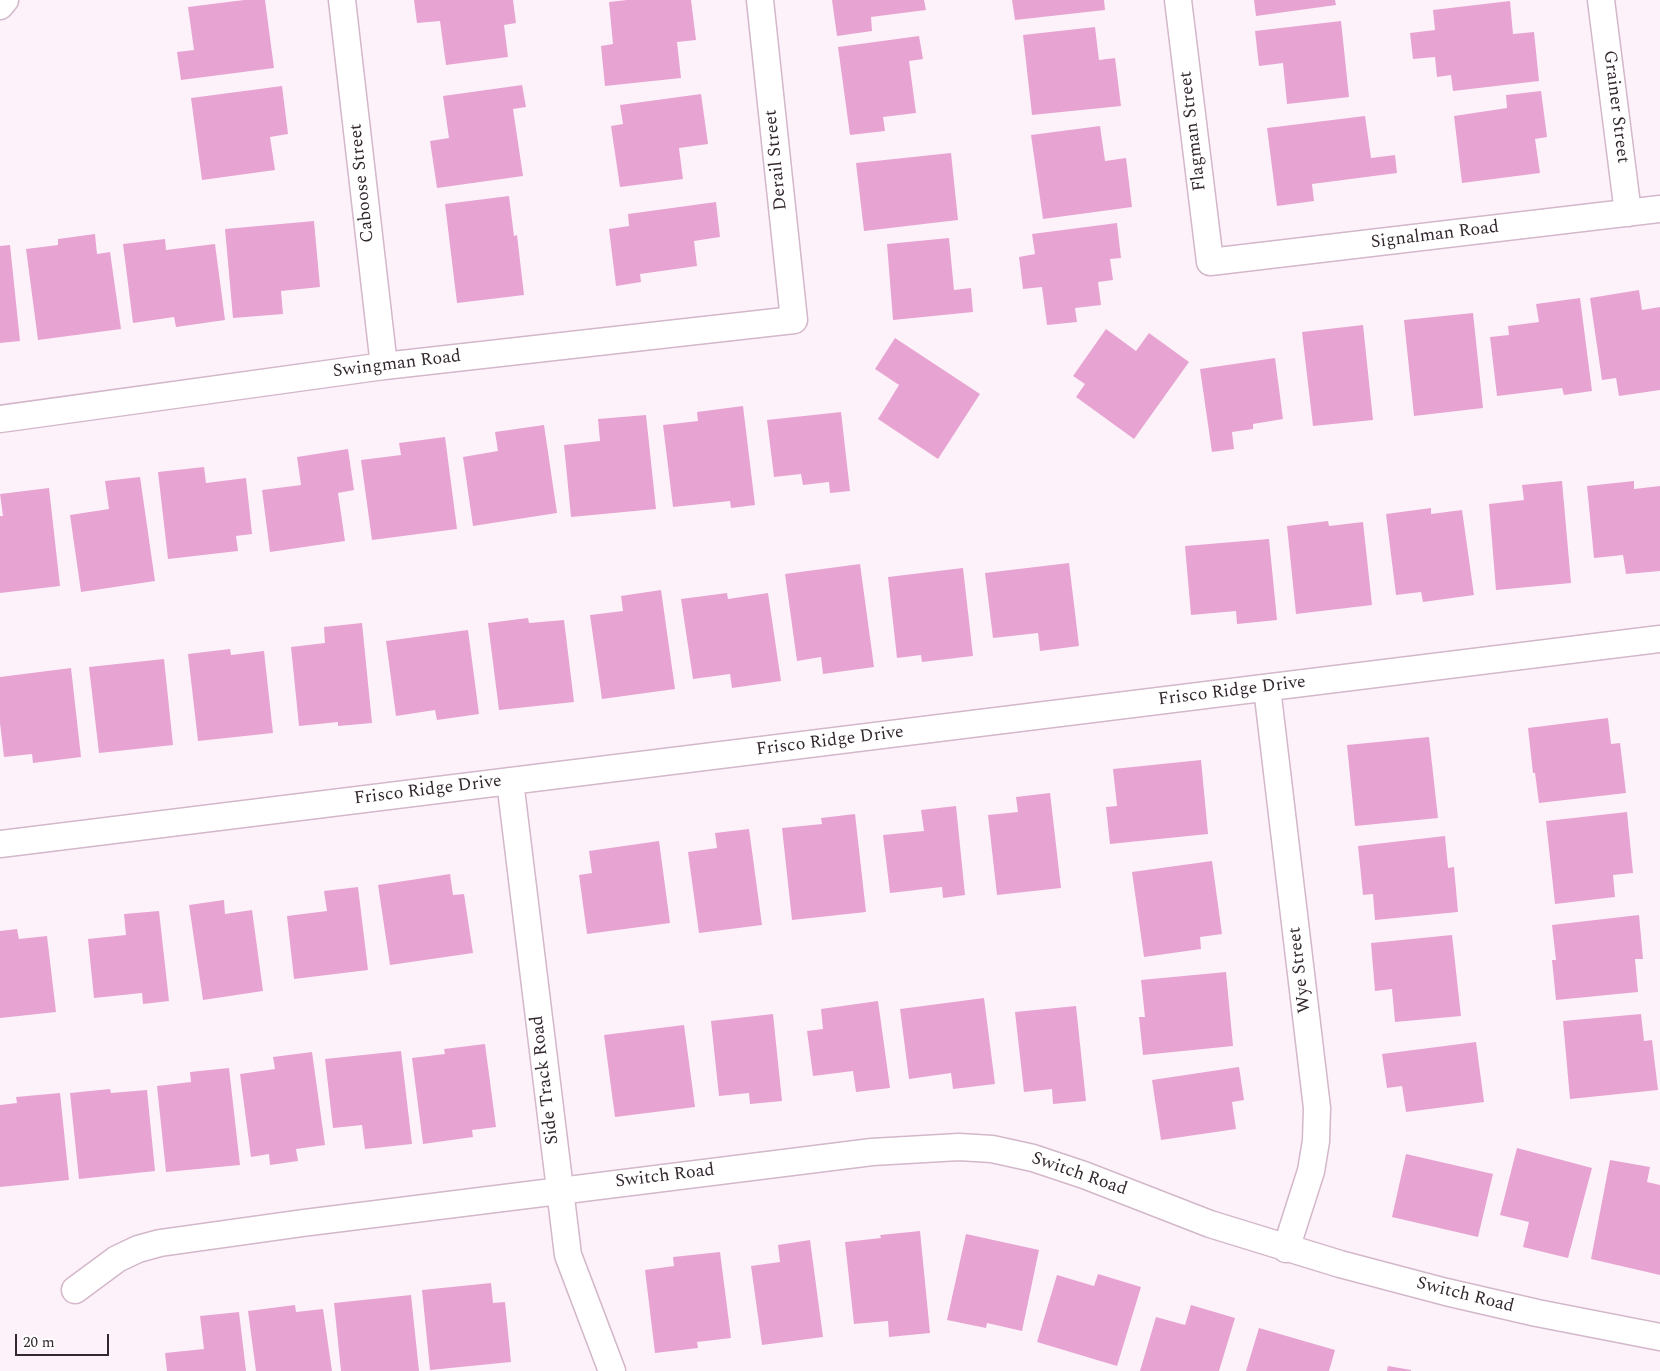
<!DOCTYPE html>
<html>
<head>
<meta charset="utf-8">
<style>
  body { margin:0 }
  #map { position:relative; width:1660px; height:1371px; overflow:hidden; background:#fef2fa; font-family:Spectral,serif }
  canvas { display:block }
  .scale { position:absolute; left:15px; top:1334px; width:94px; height:22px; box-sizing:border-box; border:2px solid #33282f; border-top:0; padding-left:6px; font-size:15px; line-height:18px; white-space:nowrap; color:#33282f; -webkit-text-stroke:4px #fff; paint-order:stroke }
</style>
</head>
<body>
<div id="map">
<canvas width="1660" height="1371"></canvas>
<div class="scale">20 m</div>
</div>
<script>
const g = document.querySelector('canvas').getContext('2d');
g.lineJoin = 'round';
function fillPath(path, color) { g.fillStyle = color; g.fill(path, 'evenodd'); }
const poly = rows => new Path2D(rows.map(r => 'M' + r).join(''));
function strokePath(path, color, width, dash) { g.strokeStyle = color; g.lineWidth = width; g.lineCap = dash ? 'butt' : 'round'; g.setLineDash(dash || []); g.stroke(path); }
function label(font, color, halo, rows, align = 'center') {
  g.font = font + ' Spectral,serif'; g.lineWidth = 5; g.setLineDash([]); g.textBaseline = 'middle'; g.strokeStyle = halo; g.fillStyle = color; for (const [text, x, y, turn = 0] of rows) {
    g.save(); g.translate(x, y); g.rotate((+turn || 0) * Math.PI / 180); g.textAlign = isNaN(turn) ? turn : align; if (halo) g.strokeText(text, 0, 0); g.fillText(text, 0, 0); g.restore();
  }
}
fillPath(poly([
  [244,0,265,0,274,68,181,80,177,52,194,50,188,7],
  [414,0,513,0,516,23,504,25,508,57,446,65,440,21,417,23],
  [627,0,691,0,696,40,677,42,681,78,605,86,601,46,613,44,609,2],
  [832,0,924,0,926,10,871,17,872,31,837,36],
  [1012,0,1104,0,1105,10,1015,20],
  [1254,0,1335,0,1336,5,1256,16],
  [1510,1,1513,34,1534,32,1539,81,1453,91,1451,75,1437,77,1435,57,1413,59,1410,33,1435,30,1433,10],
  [1341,21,1349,97,1287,104,1283,63,1259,66,1255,31],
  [1095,27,1099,60,1115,58,1121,106,1032,115,1023,35],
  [919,36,923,59,909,61,916,113,883,117,885,131,850,135,838,47],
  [522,85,526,107,513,109,523,176,437,188,430,141,449,138,443,96],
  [282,86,288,134,270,137,275,170,202,180,191,98],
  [1541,91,1547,137,1535,139,1540,173,1462,183,1454,116,1507,108,1506,95],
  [701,94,708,144,679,148,683,179,620,187,611,126,623,124,620,105],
  [1365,116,1371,158,1395,155,1397,173,1312,184,1314,201,1277,206,1267,128],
  [1100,126,1105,161,1126,158,1132,207,1043,219,1031,135],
  [951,153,958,220,864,231,856,163],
  [509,196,514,236,517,235,524,295,457,303,445,204],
  [716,202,720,237,694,241,697,266,640,274,641,282,616,286,609,229,629,226,628,214],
  [314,221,320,287,281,291,283,314,233,318,225,229],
  [1117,223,1121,258,1110,259,1113,280,1098,282,1101,305,1075,308,1077,322,1047,325,1042,287,1023,289,1019,257,1035,254,1032,234],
  [95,234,97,254,110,252,121,329,38,340,26,249,58,245,58,239],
  [949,238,954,290,971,288,973,312,893,320,887,244],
  [165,239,166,250,215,244,225,320,176,327,174,317,133,323,123,244],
  [10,245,20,341,0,343,0,246],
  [1639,290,1642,310,1660,307,1660,390,1619,396,1616,378,1602,380,1590,298],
  [1580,298,1592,391,1564,395,1562,388,1497,396,1490,337,1509,335,1508,326,1539,322,1536,304],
  [1473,313,1483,408,1414,416,1404,320],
  [1363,325,1373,420,1313,426,1302,332],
  [1106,329,1136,351,1149,333,1189,362,1134,439,1076,397,1085,384,1073,376],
  [895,338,980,394,938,459,878,419,899,385,875,369],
  [1275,358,1283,419,1253,424,1253,429,1232,432,1234,449,1212,452,1200,369],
  [743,406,755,505,731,508,730,501,673,507,663,425,698,421,697,412],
  [841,412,850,491,830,493,829,482,803,485,801,474,774,477,767,420],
  [646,415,656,509,571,517,564,445,600,441,598,419],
  [544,425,557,513,473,526,463,457,498,451,495,432],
  [445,437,457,529,372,540,361,460,401,455,399,443],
  [348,449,354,490,338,493,345,541,270,552,262,490,301,485,297,457],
  [204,467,206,483,246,478,252,534,236,536,238,551,168,559,158,472],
  [140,477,155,581,81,592,70,515,109,509,105,481],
  [1562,481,1571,583,1496,590,1489,504,1524,500,1522,485],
  [1634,481,1634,489,1660,486,1660,571,1626,574,1623,555,1594,558,1587,486],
  [49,488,60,586,0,593,0,516,3,516,0,494],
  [1431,508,1431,514,1462,510,1474,595,1423,602,1421,592,1396,595,1386,514],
  [1328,521,1329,526,1363,522,1372,605,1296,614,1287,526],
  [1269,539,1277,620,1237,624,1236,611,1191,615,1185,546],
  [1069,563,1079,646,1040,651,1038,633,993,638,985,573],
  [860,564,874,667,823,674,821,657,797,661,785,574],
  [963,568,973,656,922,662,921,655,897,658,888,577],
  [661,590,675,689,602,699,590,615,623,611,621,596],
  [727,593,728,599,768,593,781,681,732,688,730,674,693,679,681,599],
  [528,618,529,623,564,620,574,702,499,710,488,623],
  [362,623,372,723,338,726,338,722,299,726,291,647,325,643,324,627],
  [468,630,479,714,437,720,435,710,396,716,386,641],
  [230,649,231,655,264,651,273,733,198,741,188,654],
  [164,659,173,745,99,753,89,667],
  [71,668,81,757,33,763,32,754,4,757,0,723,0,677],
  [1608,718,1611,744,1620,743,1626,793,1539,803,1535,773,1533,773,1528,728],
  [1429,737,1438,818,1355,826,1347,745],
  [1201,760,1208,834,1110,844,1106,807,1117,806,1113,769],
  [1050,793,1061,888,997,895,988,815,1018,812,1016,797],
  [956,806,965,895,943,898,942,887,890,893,883,835,924,831,921,810],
  [1627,812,1633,873,1613,875,1615,897,1555,904,1546,821],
  [855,814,866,912,792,920,782,828,822,824,821,818],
  [749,829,762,925,699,933,688,852,717,848,715,833],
  [1445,836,1448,868,1454,867,1458,912,1375,920,1373,894,1363,895,1358,846],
  [659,841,670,923,587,934,579,875,592,873,589,851],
  [1212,861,1222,934,1200,937,1201,949,1144,957,1132,872],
  [450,874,453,895,464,894,473,953,390,965,378,885],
  [358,887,368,970,294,979,287,916,327,911,324,891],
  [224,900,225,914,252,910,263,991,203,1000,189,905],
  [159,911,169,1001,143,1004,142,993,94,998,88,939,126,935,124,914],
  [1639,915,1643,959,1635,959,1638,992,1556,1000,1552,960,1556,960,1552,925],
  [17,929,19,939,47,936,56,1012,0,1018,0,931],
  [1452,935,1461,1016,1395,1022,1392,989,1375,991,1371,943],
  [1226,972,1233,1046,1143,1055,1139,1017,1145,1017,1141,980],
  [984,998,995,1084,953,1089,951,1073,909,1079,900,1009],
  [878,1001,890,1088,856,1092,853,1071,813,1076,807,1031,823,1029,821,1009],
  [1076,1006,1086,1101,1053,1104,1052,1089,1024,1092,1015,1012],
  [773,1014,782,1101,750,1104,749,1093,719,1096,711,1021],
  [1641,1014,1644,1041,1652,1040,1658,1090,1570,1099,1563,1021],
  [684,1025,695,1107,615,1117,604,1035],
  [1476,1042,1484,1102,1406,1112,1402,1086,1387,1088,1382,1054],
  [485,1044,496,1127,472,1130,473,1137,423,1144,412,1058,445,1054,444,1049],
  [401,1051,412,1144,365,1149,362,1125,333,1128,325,1059],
  [312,1052,325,1145,296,1149,298,1161,270,1165,269,1154,251,1157,240,1074,275,1069,273,1057],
  [1239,1067,1244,1100,1232,1102,1236,1129,1161,1140,1152,1080],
  [229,1068,240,1165,166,1172,157,1086,191,1082,190,1072],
  [110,1089,111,1093,147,1090,155,1171,79,1179,70,1093],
  [60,1093,69,1180,0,1187,0,1105,17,1103,16,1097],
  [1517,1148,1592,1168,1568,1258,1523,1247,1529,1222,1500,1215],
  [1406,1154,1493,1174,1478,1237,1392,1217],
  [1610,1160,1650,1167,1647,1182,1660,1185,1660,1275,1591,1259],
  [920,1231,930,1333,889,1337,888,1321,854,1324,845,1242,881,1238,880,1235],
  [966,1234,1039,1250,1022,1331,987,1323,986,1328,947,1320],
  [810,1240,823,1337,762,1345,751,1266,780,1262,778,1245],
  [720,1252,731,1338,697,1342,698,1348,655,1353,645,1270,674,1266,673,1257],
  [1098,1274,1141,1287,1117,1366,1037,1342,1057,1275,1094,1286],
  [491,1283,493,1303,505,1302,511,1362,430,1370,422,1290],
  [411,1295,419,1371,341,1371,334,1303],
  [295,1305,296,1312,323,1309,332,1371,256,1371,248,1311],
  [1191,1305,1235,1318,1219,1371,1140,1371,1156,1317,1185,1325],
  [239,1312,246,1371,167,1371,165,1353,204,1349,200,1316],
  [1259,1328,1335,1350,1329,1371,1246,1371],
  [1388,1366,1411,1370,1411,1371,1387,1371]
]), '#e7a4d3');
const street = poly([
  [342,0,384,366],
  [1178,0,1210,262,1660,209],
  [1601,0,1628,213],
  [0,6,5,0],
  [0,419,384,366,794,320,760,0],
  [1267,688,1317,1108,1316,1141,1311,1171,1286,1249],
  [510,781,568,1255,612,1371],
  [0,844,1660,639],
  [75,1290,117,1259,138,1249,160,1243,303,1223,872,1152,959,1147,992,1149,1033,1158,1084,1175,1210,1224,1340,1264,1446,1292,1537,1313,1660,1337]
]);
strokePath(street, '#d3b7ca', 29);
strokePath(street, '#fff', 26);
label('18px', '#33282f', '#fff', [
  ["Grainer Street",1615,107,83],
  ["Flagman Street",1194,131,-97],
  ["Derail Street",777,160,-96],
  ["Caboose Street",363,183,-96],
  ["Signalman Road",1435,236,-7],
  ["Swingman Road",397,365,-7],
  ["Frisco Ridge Drive",1232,692,-7],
  ["Frisco Ridge Drive",830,742,-7],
  ["Frisco Ridge Drive",428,791,-7],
  ["Wye Street",1301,970,-97],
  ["Side Track Road",546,1080,-97],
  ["Switch Road",1079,1175,19],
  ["Switch Road",665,1177,-7],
  ["Switch Road",1465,1296,14]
]);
</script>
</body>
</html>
